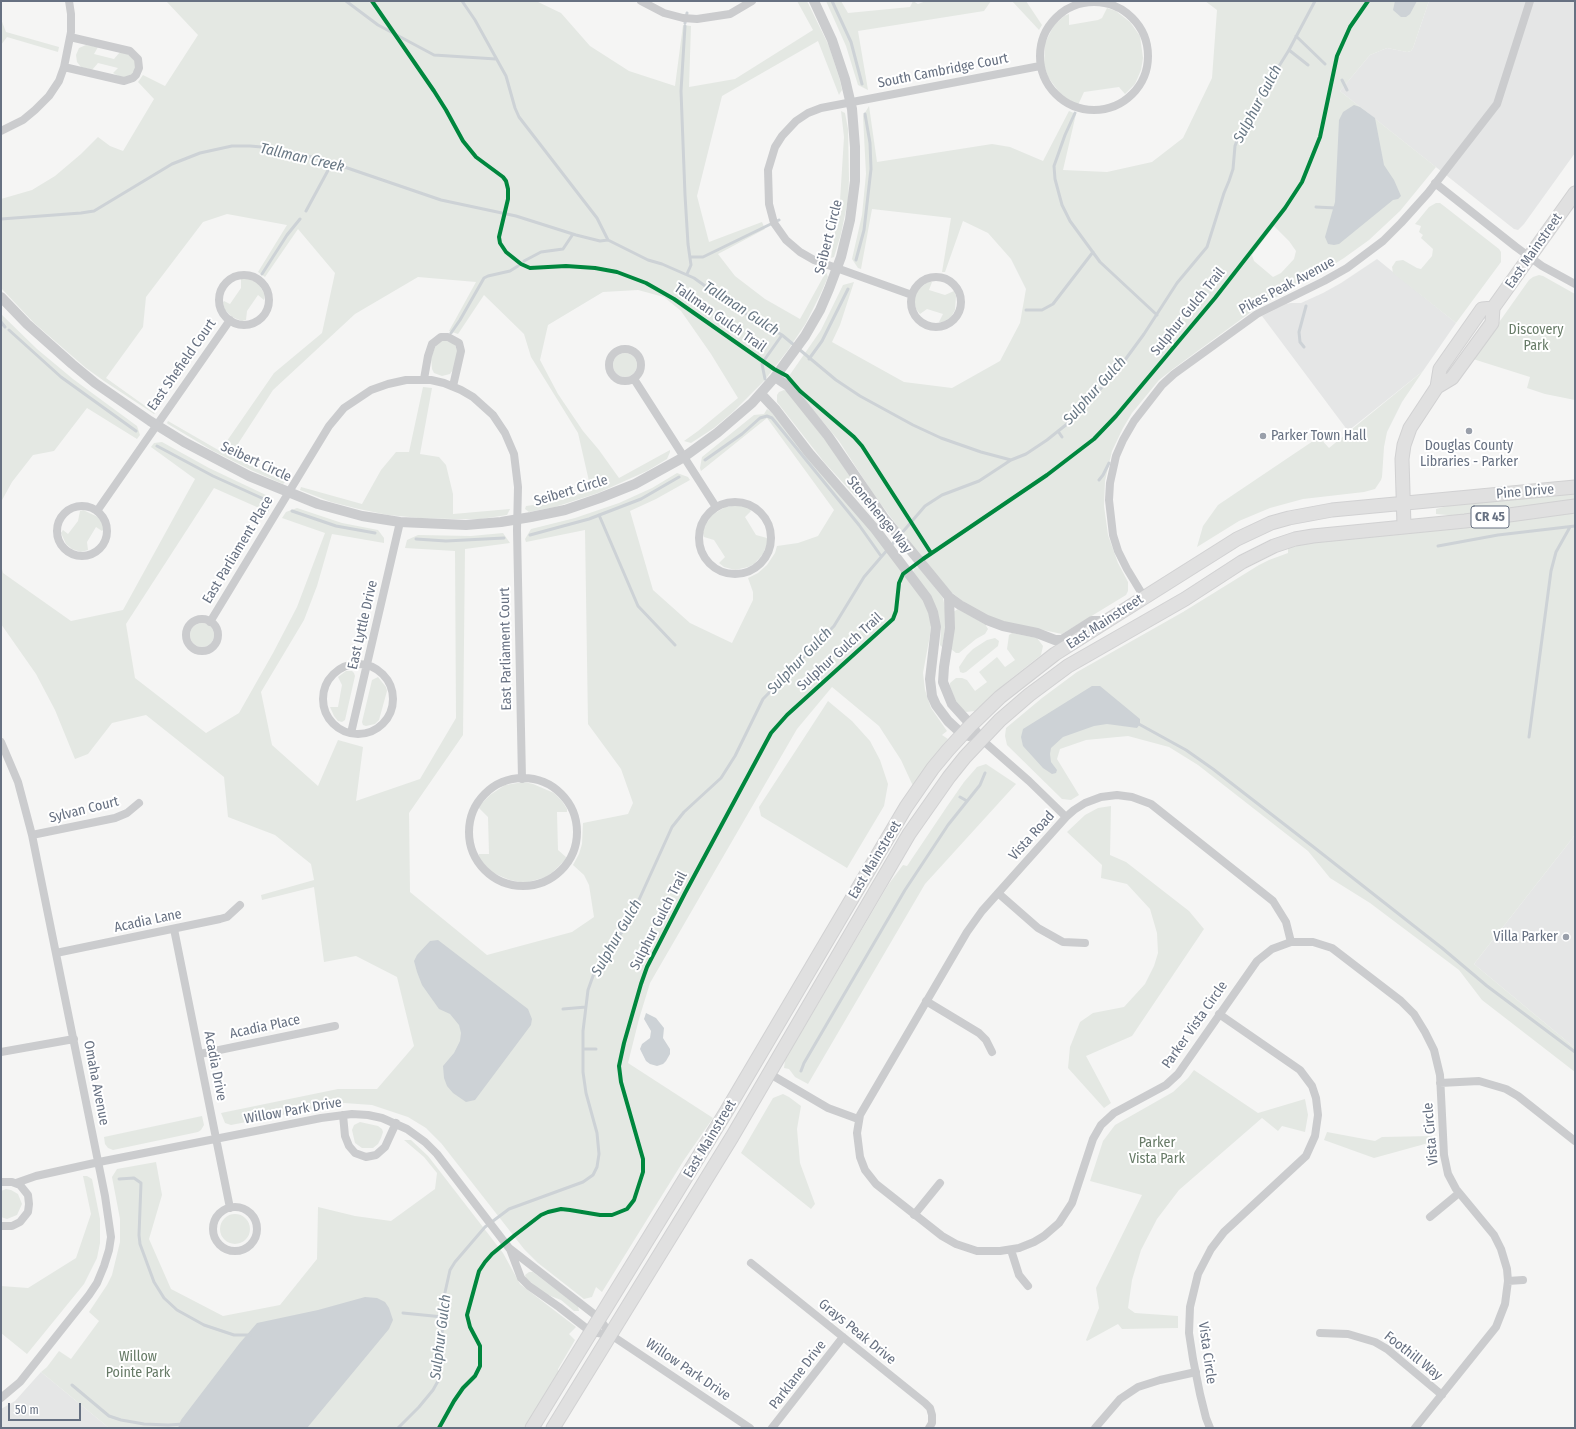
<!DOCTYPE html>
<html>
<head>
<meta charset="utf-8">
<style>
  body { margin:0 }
  #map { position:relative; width:1576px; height:1429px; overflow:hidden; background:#f5f5f4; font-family:"Fira Sans Condensed",sans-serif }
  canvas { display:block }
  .frame { position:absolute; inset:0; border:2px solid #677182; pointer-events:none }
  .scale { position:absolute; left:8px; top:1403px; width:73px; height:18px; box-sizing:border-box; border:2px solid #677182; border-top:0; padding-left:5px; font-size:12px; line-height:14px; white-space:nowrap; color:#677182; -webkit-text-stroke:3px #fff; paint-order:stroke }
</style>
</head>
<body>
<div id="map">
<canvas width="1576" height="1429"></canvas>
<div class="frame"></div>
<div class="scale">50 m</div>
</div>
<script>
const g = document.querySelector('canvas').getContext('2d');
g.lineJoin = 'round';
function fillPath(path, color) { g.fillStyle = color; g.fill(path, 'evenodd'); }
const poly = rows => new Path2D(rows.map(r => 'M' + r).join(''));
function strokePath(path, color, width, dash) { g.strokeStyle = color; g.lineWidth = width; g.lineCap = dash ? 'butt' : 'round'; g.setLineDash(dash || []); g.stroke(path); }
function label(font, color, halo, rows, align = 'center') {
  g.font = font + ' "Fira Sans Condensed",sans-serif'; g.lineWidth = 4; g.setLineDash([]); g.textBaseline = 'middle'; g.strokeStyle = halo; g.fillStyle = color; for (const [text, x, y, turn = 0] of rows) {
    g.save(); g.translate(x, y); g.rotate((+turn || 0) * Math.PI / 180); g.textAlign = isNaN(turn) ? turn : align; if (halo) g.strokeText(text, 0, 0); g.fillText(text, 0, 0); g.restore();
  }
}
fillPath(poly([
  [1429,1,1575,1,1575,153,1524,224,1518,230,1514,229,1340,91,1370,55,1387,48,1407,52,1411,51,1413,48],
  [1377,259,1456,323,1423,371,1348,431,1262,316,1286,304,1291,303,1301,303,1323,293,1341,283],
  [1575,835,1575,1048,1474,964],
  [41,1372,109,1428,1,1428,1,1409,15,1401]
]), '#e5e6e6');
fillPath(poly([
  [166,1,536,1,561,13,590,46,629,71,675,86,683,25,691,26,689,87,735,79,813,30,797,1,807,1,829,46,840,80,842,90,840,93,839,95,818,41,722,96,697,196,709,242,762,222,765,229,718,254,735,276,765,299,800,319,826,272,828,277,821,293,806,323,788,350,764,381,733,412,714,428,691,443,684,441,698,431,738,398,711,354,681,311,664,297,638,290,603,292,548,325,540,360,558,394,583,431,599,450,619,478,670,450,670,452,667,459,647,471,598,493,555,507,529,512,525,509,526,506,555,502,591,490,578,433,531,357,524,334,484,295,458,334,449,331,476,282,418,277,355,314,273,390,230,456,285,482,283,484,251,470,213,451,168,424,167,423,168,421,220,451,274,373,322,333,335,273,298,229,265,277,258,272,287,225,227,214,203,222,146,297,143,327,106,378,155,413,154,414,104,381,86,368,34,323,1,288,1,199,32,190,55,176,81,154,98,137,110,146,123,151,154,99,138,82,143,75,165,86,198,35],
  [826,1,841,1,848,13,910,7,913,1,918,4,926,1,991,1,984,11,858,31,868,90,858,85,846,46],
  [1012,1,1026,1,1042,25,1039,30],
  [1205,1,1429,1,1413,48,1411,51,1407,52,1387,48,1370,55,1340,91,1436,167,1400,211,1369,240,1344,258,1328,268,1297,284,1291,285,1286,289,1287,292,1262,304,1173,369,1159,380,1132,413,1123,428,1112,451,1105,481,1104,506,1108,535,1118,563,1128,582,1128,591,1126,595,1062,634,996,620,968,605,951,592,921,557,874,495,839,441,803,398,806,394,796,386,789,376,821,330,843,285,854,282,840,325,832,342,904,382,952,388,1000,361,1020,323,1026,289,1011,259,988,233,963,221,945,272,942,272,951,218,872,209,861,269,858,268,852,259,862,215,866,174,863,116,869,106,877,162,992,144,1010,147,1043,161,1069,111,1076,114,1063,170,1107,172,1152,162,1183,138,1212,78,1217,10],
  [1274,226,1289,241,1296,251,1294,259,1281,273,1273,277,1254,261,1252,255],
  [1107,8,1116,11,1130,22,1140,36,1143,58,1141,70,1135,84,1125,94,1119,87,1084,92,1078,105,1066,98,1059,92,1048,77,1044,65,1045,43,1054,25,1064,16,1069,14,1069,25,1098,20,1102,18],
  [1,19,6,32,59,47,58,52,7,37,1,45],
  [86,45,98,47,94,54,114,59,120,52,127,53,135,61,136,68,131,75,126,77,120,77,113,73,118,68,98,63,92,70,81,67,77,62,76,55,79,48],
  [841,111,845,113,848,129,849,179,848,200,841,234,834,257,831,258,840,201,844,137],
  [1436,203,1440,203,1444,206,1499,249,1501,252,1501,262,1456,323,1393,273,1392,267,1396,261,1403,260,1417,268,1421,269,1432,256,1433,249,1421,238,1423,235,1419,232,1421,226,1415,224,1429,207],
  [1539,275,1543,276,1575,294,1575,400,1545,394,1527,388,1530,377,1473,359,1529,280,1533,277],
  [241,279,250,279,258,283,265,295,264,300,258,295,247,311,246,320,242,321,232,317,225,310,223,303,224,301,230,304,241,288],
  [929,281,932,282,929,290,945,295,954,291,956,296,955,310,951,317,942,323,939,322,943,314,927,309,920,314,916,309,914,302,915,295,919,289],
  [1,314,37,349,73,379,137,426,140,435,137,439,87,408,54,451,33,455,12,482,1,502],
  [444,340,455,344,458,354,453,370,450,374,442,376,434,373,432,369,431,357,436,345],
  '613 365a12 12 0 1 1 24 0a12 12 0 1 1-24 0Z',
  [1423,371,1402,402,1387,432,1384,447,1382,477,1381,480,1375,489,1364,492,1303,499,1270,508,1239,521,1197,547,1203,526,1218,505,1319,437,1329,448],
  [423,387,432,388,420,454,439,457,446,465,453,494,453,514,510,509,507,515,481,519,453,519,420,518,388,515,359,509,331,502,300,490,301,487,362,504,381,470,396,452,409,452],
  [784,390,787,391,829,445,869,505,871,509,869,511,824,462,777,402,777,395,779,392],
  [767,409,771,412,871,530,922,598,929,614,931,625,930,635,923,673,925,690,931,708,947,731,942,735,948,739,913,786,901,760,879,726,832,687,797,729,650,983,639,1019,628,1063,713,1118,684,1160,602,1292,596,1287,592,1297,584,1299,538,1263,524,1249,441,1143,426,1128,408,1117,372,1105,344,1103,231,1125,225,1123,221,1113,338,1089,377,1089,414,1046,397,977,356,956,324,962,314,887,262,900,261,895,314,880,311,864,275,835,228,817,224,777,146,715,112,723,88,754,75,759,55,710,36,674,1,624,1,565,3,573,71,621,123,610,195,479,151,447,154,443,162,442,209,468,268,496,271,507,268,512,214,488,126,624,135,678,206,733,239,713,273,653,297,607,325,533,282,518,286,512,297,508,342,523,378,530,384,538,384,543,332,534,317,586,304,620,261,692,272,745,318,786,338,740,363,747,356,801,420,779,456,718,455,551,405,548,407,540,418,535,471,536,503,533,510,543,465,549,463,735,409,813,410,892,487,955,572,932,594,917,589,885,584,875,573,865,579,854,582,844,583,823,628,814,633,803,621,769,588,724,585,530,526,542,525,539,531,529,575,518,619,503,652,488,677,473,688,477,690,480,656,499,630,511,653,590,690,623,732,643,753,600,753,592,748,578,758,573,767,565,775,553,777,546,798,543,818,536,834,510,767,418,701,471,700,468,702,457,754,415,764,414],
  [1575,493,1575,500,1463,515,1447,515,1436,514,1436,509,1455,504],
  [739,505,749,508,751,511,745,517,756,535,767,538,768,541,763,554,754,564,748,567,735,570,724,567,719,563,725,557,714,540,704,537,703,533,704,527,712,515,725,507],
  [83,510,98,517,103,524,104,529,102,531,96,527,87,542,88,550,81,552,72,549,66,544,61,533,63,530,68,534,78,521,80,511],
  [1575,513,1575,835,1474,964,1575,1048,1575,1072,1482,1000,1459,970,1370,903,1330,878,1308,851,1198,765,1169,747,1128,736,1086,740,1060,749,1057,759,1079,795,1071,800,1062,799,1007,745,1005,736,1006,728,1042,698,1077,672,1183,612,1259,565,1269,560,1288,553,1288,548,1318,541,1414,532],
  [915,567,920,568,943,598,947,617,942,647,940,645,941,631,937,609,913,572],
  [958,609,985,624,988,629,985,634,976,639,959,653,956,653,951,649,953,612],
  '190 635a12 12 0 1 1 24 0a12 12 0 1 1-24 0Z',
  [1012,633,1037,638,1043,646,1041,655,1007,682,975,711,966,712,958,706,950,686,950,683,956,678,962,678,967,680,975,691,987,682,979,672,997,657,1005,667,1015,660,1007,649,1009,635],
  [995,638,999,641,998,646,966,672,963,673,960,672,959,667,967,655,973,649,987,640],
  [346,671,352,671,354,673,355,676,345,720,342,722,338,721,334,716,330,707,338,707,342,685,338,677],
  [378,677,386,687,387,691,379,720,375,724,366,726,363,725,362,722,372,680],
  [828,701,852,721,870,741,880,760,888,784,884,806,847,868,761,816,759,807],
  [986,764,1016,784,925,884,808,1084,795,1077,789,1069,784,1068,785,1060,888,885,903,865,907,866,948,805,964,782,977,767],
  [524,782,533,784,554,793,562,801,567,809,567,812,557,812,558,850,566,857,565,860,553,872,546,877,525,883,510,880,493,873,481,861,478,857,479,854,489,854,488,817,479,808,480,805,490,795,505,785],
  [1111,806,1110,855,1126,862,1189,911,1204,929,1132,1036,1086,1056,1111,1103,1104,1108,1068,1068,1070,1047,1080,1022,1093,1013,1124,1007,1145,984,1154,966,1158,953,1157,933,1150,909,1127,884,1101,878,1102,865,1067,832,1085,815,1098,808],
  [1194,1070,1258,1113,1305,1099,1308,1115,1305,1132,1282,1126,1278,1131,1262,1118,1179,1190,1157,1219,1141,1250,1132,1280,1128,1308,1135,1313,1178,1316,1178,1328,1122,1329,1118,1324,1087,1341,1086,1340,1099,1308,1096,1288,1142,1195,1090,1181,1103,1141,1115,1125,1173,1092,1188,1078],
  [783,1094,789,1097,801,1106,797,1129,800,1163,815,1204,811,1209,741,1153,773,1098],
  [202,1116,204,1125,201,1130,198,1132,113,1150,108,1148,105,1144,104,1137],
  [360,1122,378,1126,382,1129,383,1132,381,1138,378,1144,373,1148,362,1148,355,1143,352,1130,354,1125],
  [1327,1132,1375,1141,1382,1137,1432,1136,1432,1142,1374,1158,1324,1140],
  [404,1140,411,1140,428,1156,503,1253,520,1284,576,1327,569,1334,575,1340,558,1369,559,1372,524,1428,109,1428,41,1372,47,1367,59,1351,71,1359,99,1321,89,1312,107,1285,112,1275,120,1242,120,1219,112,1177,117,1169,156,1162,162,1195,149,1239,171,1289,223,1316,280,1305,317,1259,318,1207,355,1216,391,1221,435,1189,437,1173,424,1157],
  [83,1176,87,1176,92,1179,100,1219,100,1243,97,1258,84,1284,27,1354,1,1333,1,1286,28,1288,76,1258,91,1214],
  [6,1189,11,1190,18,1194,22,1204,17,1215,7,1219,1,1217,1,1191],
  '220 1229a15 15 0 1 1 30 0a15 15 0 1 1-30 0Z',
  [529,1272,533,1272,578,1306,579,1311,574,1311,561,1300,543,1293,526,1278,525,1275]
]), '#e4e8e3');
fillPath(poly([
  [1395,1,1417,1,1410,14,1406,17,1401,17,1393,10],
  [1354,105,1360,107,1375,118,1384,165,1394,180,1401,196,1398,199,1393,200,1339,244,1334,245,1328,244,1325,237,1335,202,1339,120,1343,112],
  [1092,686,1100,686,1140,719,1140,724,1137,728,1107,724,1094,726,1063,737,1051,748,1050,754,1051,762,1057,770,1056,773,1052,774,1043,768,1023,746,1021,737,1023,729],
  [438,940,528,1009,532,1019,531,1025,475,1100,466,1102,453,1093,447,1086,444,1078,443,1066,454,1053,460,1041,461,1033,459,1025,450,1014,439,1009,422,985,417,972,414,961,417,955,430,941],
  [646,1013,656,1018,664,1028,663,1038,670,1049,670,1054,666,1061,663,1064,657,1066,650,1064,646,1061,640,1049,642,1044,650,1038,651,1031,644,1019],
  [365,1297,377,1298,385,1302,389,1308,393,1320,389,1329,307,1428,178,1428,181,1420,239,1344,257,1323,318,1310]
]), '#cdd2d6');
strokePath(poly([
  [346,1,378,25,434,55,496,59],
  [462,1,475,20,506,76,515,108,519,117,597,218,608,240,648,260,662,264,694,278,736,308,782,335,836,380,860,396,913,425,941,438,981,452,1011,460],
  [832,1,851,42,862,84],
  [685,23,687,13],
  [685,26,681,91,685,195,688,244,691,265,687,274],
  [1296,36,1325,64],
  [1289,50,1308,65],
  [1342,80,1347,90],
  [1075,113,1065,135,1054,166,1055,179,1062,205,1070,221,1100,262,1157,315],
  [1316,207,1336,208],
  [306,211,332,163],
  [1,219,81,213,94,211,172,164,200,153,232,146,250,146,273,148,324,160,441,200,516,216,576,235,600,241,608,240],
  [690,257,703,257,779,220],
  [856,260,864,230,871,169,870,143,865,114],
  [524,261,541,252,563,249,573,234],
  [262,274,287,235,300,219],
  [1026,310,1042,310,1053,304,1093,252],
  [1,322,5,327],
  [9,330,61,377,136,431],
  [451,333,460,320,484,278,488,276,510,271,518,266],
  [1304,347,1300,342,1299,332,1306,306],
  [765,359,782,335],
  [809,359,822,341,848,289],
  [762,364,765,379],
  [1058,431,1062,437],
  [157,446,213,476,266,500],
  [705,460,742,434,760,418,767,416,772,418,859,525,881,556],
  [1099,480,1103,475,1109,463],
  [292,511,336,526,375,533],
  [599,515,638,606,675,645],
  [530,535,589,519,641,499,679,477],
  [416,539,446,541,504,538],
  [1438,546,1498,535,1575,526],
  [1137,723,1186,750,1213,769,1311,845,1442,948,1487,986,1575,1052],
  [1529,737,1551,571,1556,552,1570,527],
  [960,797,967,801],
  [563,1009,586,1007],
  [583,1049,596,1049],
  [801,1071,804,1063,905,890,948,825,980,785,985,773],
  [119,1179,134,1178,141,1183,139,1235,140,1244,154,1282,164,1298,177,1310,204,1325,234,1335,250,1335],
  [403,1313,443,1317],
  [72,1385,109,1416,121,1420,144,1424,168,1425,184,1424],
  [398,1428,419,1407,433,1390,438,1381,440,1371,444,1297,450,1270,455,1262,485,1227,509,1209,583,1182,593,1175,597,1167,599,1154,597,1133,586,1093,583,1072,583,1031,588,990,593,976,600,961,628,924,672,827,684,812,721,778,735,756,763,699,834,626,864,577,925,506,942,495,979,481,1011,460,1026,454,1047,440,1077,416,1122,364,1144,334,1177,283,1207,247,1224,193,1229,181,1233,169,1235,146,1243,124,1289,50,1315,1]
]), '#cdd2d6', 3);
const primary = poly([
  [1437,387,1452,378,1492,323,1493,308,1575,193],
  [1404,526,1402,459,1404,445,1410,428,1437,387,1440,369,1482,309,1493,308],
  [532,1428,726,1112,906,807,933,768,948,750,971,725,1000,697,1055,654,1107,621,1237,539,1271,523,1289,518,1332,510,1575,487],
  [553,1428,732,1137,909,834,949,777,965,757,1000,720,1029,695,1068,666,1185,599,1242,562,1274,546,1295,539,1313,536,1465,521,1575,506]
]);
strokePath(primary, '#d1d1d2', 15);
strokePath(poly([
  [641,1,664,13,683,18,697,19,730,14,752,1],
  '1040 56a54 54 0 1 1 108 0a54 54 0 1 1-108 0Z',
  [64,67,124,81,133,78,136,75,139,68,138,59,130,51,70,37],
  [1,131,23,120,35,110,49,96,59,81,64,67,71,32,71,14,69,1],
  [1435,183,1516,247,1542,266,1575,284],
  '219 300a25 25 0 1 1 50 0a25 25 0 1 1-50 0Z',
  '911 302a25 25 0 1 1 50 0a25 25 0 1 1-50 0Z',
  [912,295,814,260,800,252,786,240,774,223,769,204,768,170,775,147,782,136,796,121,808,113,821,108,1040,66],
  '609 365a16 16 0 1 1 32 0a16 16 0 1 1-32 0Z',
  [424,379,428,356,432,344,441,337,448,337,459,343,461,351,453,386],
  [634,379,716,507],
  '699 538a36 36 0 1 1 72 0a36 36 0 1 1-72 0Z',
  '57 531a25 25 0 1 1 50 0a25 25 0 1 1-50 0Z',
  [97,511,230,320],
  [1144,597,1127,569,1118,551,1113,535,1109,500,1110,483,1116,456,1123,440,1134,421,1162,385,1174,374,1257,314,1324,281,1347,268,1383,241,1401,223,1428,193,1497,104,1530,1],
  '186 635a16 16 0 1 1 32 0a16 16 0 1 1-32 0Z',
  [210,622,329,426,344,408,371,390,388,384,406,380,431,380,444,383,461,390,473,397,493,415,505,433,514,454,518,487,517,530,522,779],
  '323 699a35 35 0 1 1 70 0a35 35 0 1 1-70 0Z',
  [351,733,400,522],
  [981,739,1029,781,1066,817],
  [1,742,18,782,32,835,105,1196,111,1237,109,1250,104,1266,97,1283,89,1295,20,1382,1,1398],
  '469 832a54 54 0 1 1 108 0a54 54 0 1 1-108 0Z',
  [32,835,115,818,127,813,139,803],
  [998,893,1038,928,1063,942,1085,943],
  [174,929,230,1208],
  [1291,942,1286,922,1273,901,1151,804,1132,797,1117,795,1101,797,1085,803,1074,810,1066,817,982,911,967,932,860,1115,857,1133,860,1157,865,1170,876,1184,942,1236,956,1244,977,1251,1000,1251,1019,1248,1034,1242,1044,1236,1059,1223,1072,1203,1093,1139,1101,1125,1114,1113,1166,1085,1178,1074,1257,961,1272,949,1291,942,1313,942,1332,948,1401,1001,1414,1014,1425,1032,1434,1050,1440,1075,1444,1155,1448,1174,1456,1189,1494,1235,1501,1249,1507,1269,1508,1281,1505,1304,1496,1327,1415,1428],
  [56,953,220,919,227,917,240,905],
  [926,1001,979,1033,986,1040,992,1052],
  [1,1052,74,1039],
  [200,1054,335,1026],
  [770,1074,828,1108,858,1119],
  [1440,1083,1479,1081,1506,1089,1518,1096,1575,1141],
  [343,1115,345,1136,349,1146,355,1153,366,1157,376,1155,385,1147,396,1123],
  [1,1182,12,1182,20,1185,28,1195,29,1204,28,1212,20,1222,12,1226,1,1226],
  [16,1183,36,1176,99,1162,321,1118,352,1114,368,1115,382,1118,407,1129,425,1142,437,1154,509,1248,599,1318,611,1335,750,1428],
  '213 1229a22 22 0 1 1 44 0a22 22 0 1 1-44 0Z',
  [914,1215,940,1183],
  [1430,1217,1459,1193],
  [510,1249,521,1278,529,1286,559,1307,591,1332,611,1335],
  [1011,1250,1019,1275,1028,1286],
  [751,1263,925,1403,930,1408,932,1415,932,1423,929,1428],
  [1508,1281,1523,1280],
  [1320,1333,1348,1334,1375,1342,1387,1349,1442,1395],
  [772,1428,843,1337],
  [1095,1428,1120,1399,1138,1387,1160,1380,1196,1372],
  [1210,1428,1206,1418,1200,1394,1193,1359,1189,1333,1190,1307,1198,1274,1211,1249,1224,1232,1306,1156,1315,1136,1318,1115,1316,1098,1312,1086,1300,1070,1219,1014]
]), '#cbccce', 8);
strokePath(poly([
  [1,297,27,324,72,364,95,383,150,421,184,442,249,476,318,504,362,516,400,522,466,525,501,522,531,517,565,510,600,498,635,484,684,457,717,433,752,403,775,377,805,336,820,310,829,289,841,257,850,220,855,181,855,147,852,109,845,79,832,40,814,1],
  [775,377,788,386,828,436,885,519,949,597,950,628,944,667,943,682,952,704,971,725,981,739],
  [761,394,776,410,809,453,875,529,927,598,933,612,936,627,930,679,932,696,936,705,948,721,962,734,969,736],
  [949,597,960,605,987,620,1003,626,1037,633,1055,640,1062,640,1092,621,1107,621]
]), '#cbccce', 10);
strokePath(primary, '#e0e0e0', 13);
strokePath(poly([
  [372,1,434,91,446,110,463,141,476,157,503,177,506,181,508,189,508,199,499,237,500,243,506,252,521,264,530,268,566,266,595,268,617,272,646,283,674,299,774,369,787,376,800,391,854,437,862,446,931,553],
  [439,1428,454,1401,463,1388,475,1376,480,1366,480,1346,470,1327,467,1315,479,1271,485,1262,492,1254,515,1235,541,1215,548,1212,561,1209,570,1210,600,1215,612,1215,627,1209,634,1200,643,1172,643,1159,621,1082,619,1066,624,1043,641,984,647,967,685,893,771,733,787,715,893,619,896,611,899,583,903,574,923,559,1047,475,1094,439,1116,416,1215,298,1285,208,1302,182,1320,137,1337,56,1350,27,1368,1]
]), '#00873e', 4);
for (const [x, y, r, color] of [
  [1469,431,4,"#999faa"],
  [1263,436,4,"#999faa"],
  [1566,937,4,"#999faa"]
]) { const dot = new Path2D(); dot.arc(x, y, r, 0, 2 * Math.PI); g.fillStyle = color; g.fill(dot); strokePath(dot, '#fff', 1.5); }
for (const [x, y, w] of [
  [1490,517,38]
]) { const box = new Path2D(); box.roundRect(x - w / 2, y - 11, w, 22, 3); g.fillStyle = '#fff'; g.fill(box); strokePath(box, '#677182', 1); }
label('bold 13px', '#677182', null, [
  ["CR 45",1490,517]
]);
label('14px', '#677182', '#fff', [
  ["South Cambridge Court",943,71,-11],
  ["Seibert Circle",829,237,-76],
  ["East Mainstreet",1534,251,-55],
  ["Pikes Peak Avenue",1287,286,-28],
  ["Sulphur Gulch Trail",1188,312,-51],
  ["Tallman Gulch Trail",720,318,35],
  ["East Shefield Court",182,365,-55],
  ["Seibert Circle",256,462,25],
  ["Seibert Circle",571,491,-17],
  ["Pine Drive",1525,492,-5],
  ["Stonehenge Way",879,515,51],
  ["East Parliament Place",238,550,-59],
  ["East Mainstreet",1105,622,-33],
  ["East Lyttle Drive",363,625,-77],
  ["East Parliament Court",506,649,-91],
  ["Sulphur Gulch Trail",840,652,-42],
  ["Sylvan Court",84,810,-14],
  ["Vista Road",1032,836,-48],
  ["East Mainstreet",875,860,-59],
  ["Acadia Lane",148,921,-12],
  ["Sulphur Gulch Trail",659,921,-63],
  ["Parker Vista Circle",1195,1025,-55],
  ["Acadia Place",265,1027,-12],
  ["Acadia Drive",215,1066,79],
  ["Omaha Avenue",96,1083,79],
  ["Willow Park Drive",293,1111,-10],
  ["Vista Circle",1431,1134,-95],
  ["East Mainstreet",710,1139,-59],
  ["Grays Peak Drive",857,1332,39],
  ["Vista Circle",1207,1353,82],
  ["Foothill Way",1413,1356,38],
  ["Willow Park Drive",688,1370,34],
  ["Parklane Drive",798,1375,-52]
]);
label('14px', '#667a66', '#fff', [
  ["Discovery",1536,330],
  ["Park",1536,346],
  ["Parker",1157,1143],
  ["Vista Park",1157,1159],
  ["Willow",138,1357],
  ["Pointe Park",138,1373]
]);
label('14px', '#677182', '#fff', [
  ["Parker Town Hall",1271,436],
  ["Douglas County",1469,446,"center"],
  ["Libraries - Parker",1469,462,"center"],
  ["Villa Parker",1558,937,"right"]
], 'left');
label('italic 15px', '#697885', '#fff', [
  ["Sulphur Gulch",1258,104,-62],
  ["Tallman Creek",302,158,13],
  ["Tallman Gulch",741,309,33],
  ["Sulphur Gulch",1095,391,-48],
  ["Sulphur Gulch",800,661,-46],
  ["Sulphur Gulch",617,938,-60],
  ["Sulphur Gulch",441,1337,-83]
]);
</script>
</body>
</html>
